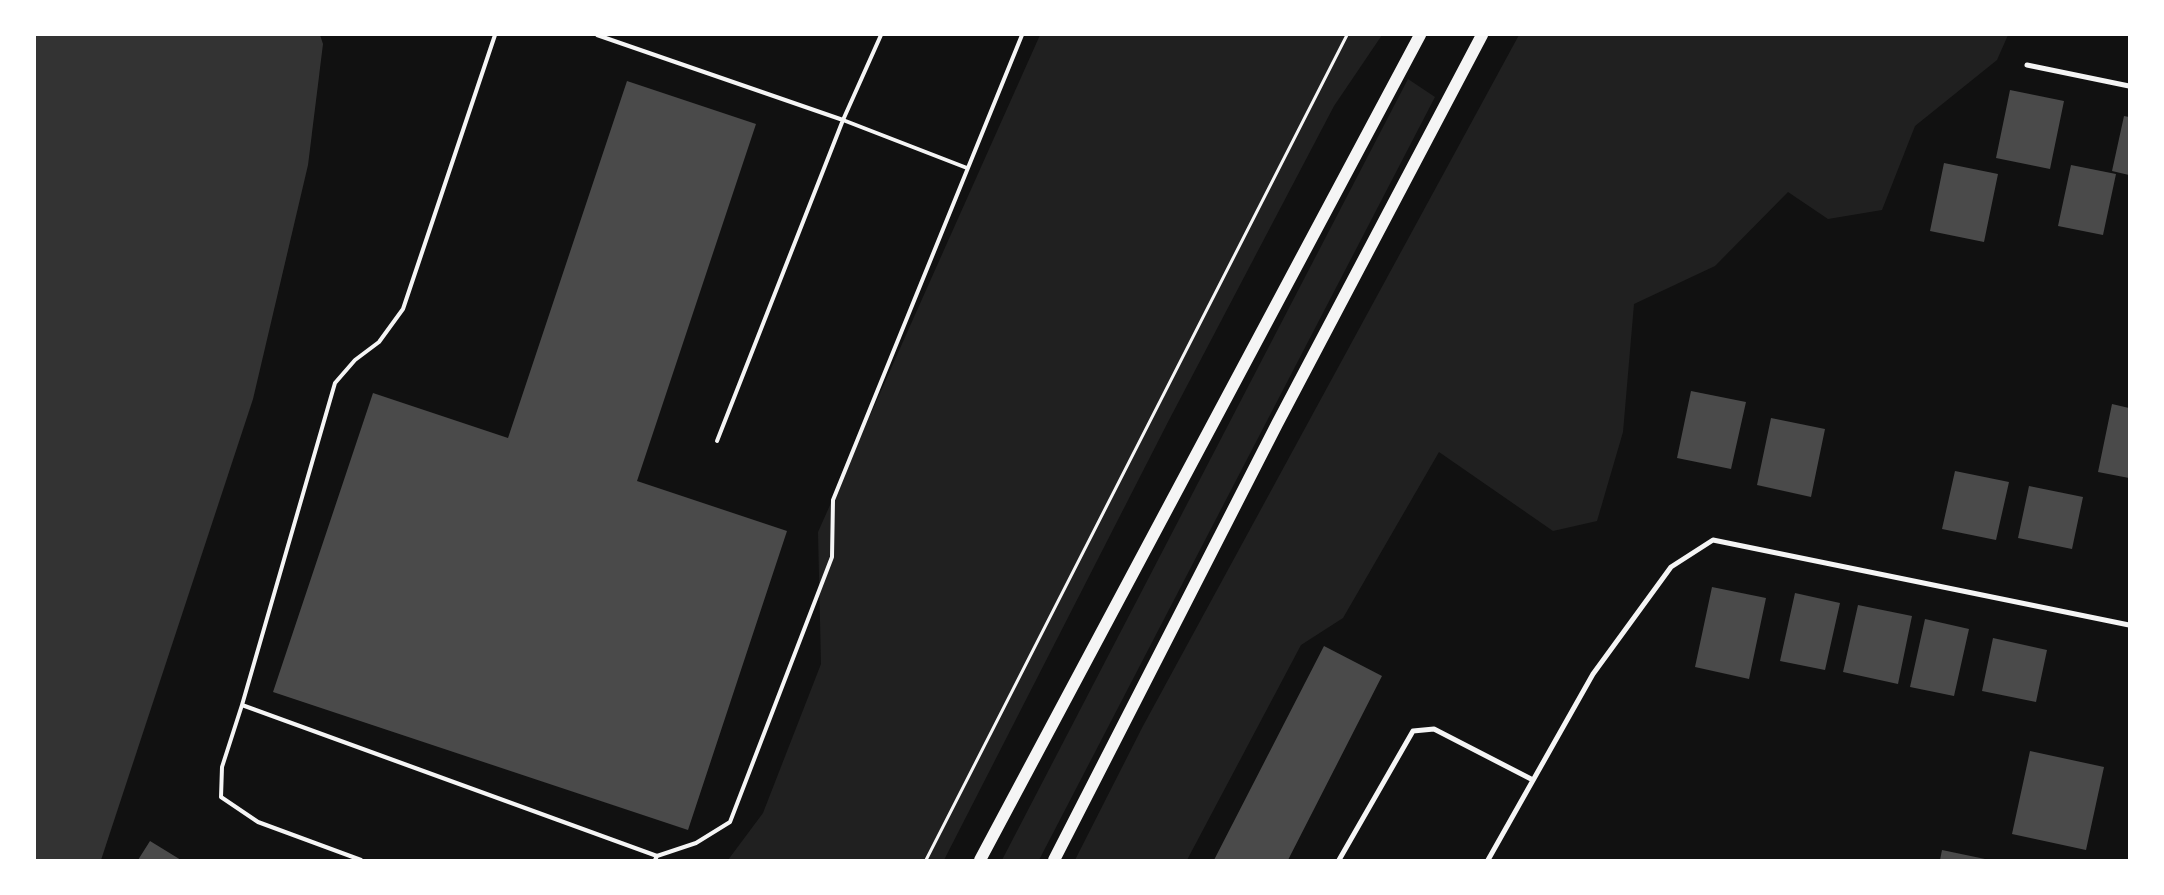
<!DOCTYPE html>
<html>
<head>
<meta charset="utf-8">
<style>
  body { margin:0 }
  #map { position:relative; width:2164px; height:895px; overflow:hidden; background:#111; font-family:"Open Sans",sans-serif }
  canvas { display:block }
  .frame { position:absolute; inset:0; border:36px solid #fff; pointer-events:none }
</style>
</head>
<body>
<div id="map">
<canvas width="2164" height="895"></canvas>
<div class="frame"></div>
</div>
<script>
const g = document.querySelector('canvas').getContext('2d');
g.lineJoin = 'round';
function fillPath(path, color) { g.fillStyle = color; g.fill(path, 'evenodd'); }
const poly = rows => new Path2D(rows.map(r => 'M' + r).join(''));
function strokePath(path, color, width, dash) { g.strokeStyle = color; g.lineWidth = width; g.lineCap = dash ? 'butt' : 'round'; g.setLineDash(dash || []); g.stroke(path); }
fillPath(poly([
  [1040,35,1382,35,1334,106,1169,420,944,860,728,860,763,813,821,664,818,532],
  [1519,35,2008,35,1997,60,1915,126,1882,210,1828,219,1788,192,1715,266,1634,304,1623,432,1597,521,1553,531,1439,452,1343,618,1301,645,1187,860,1075,860,1143,726],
  [1408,79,1435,97,1039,860,1002,860]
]), '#202020');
fillPath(poly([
  [35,35,320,35,323,44,308,165,253,399,101,860,35,860]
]), '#333');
fillPath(poly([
  [627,81,756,124,637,481,787,531,688,830,273,692,373,393,508,438],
  [2010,90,2064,101,2050,169,1996,158],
  [2124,116,2129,117,2129,175,2112,171],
  [1944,163,1998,174,1984,242,1930,231],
  [2071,165,2116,174,2103,235,2058,226],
  [1691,391,1746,402,1731,469,1677,458],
  [2112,404,2129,408,2129,478,2098,472],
  [1771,418,1825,429,1811,497,1757,485],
  [1955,471,2009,482,1996,540,1942,529],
  [2029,486,2083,497,2072,549,2018,538],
  [1712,587,1766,598,1749,679,1695,667],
  [1795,593,1840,603,1825,670,1780,661],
  [1858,605,1912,616,1898,684,1843,672],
  [1925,619,1969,629,1954,696,1910,687],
  [1993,638,2047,650,2036,702,1982,691],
  [1324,646,1382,676,1288,860,1214,860],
  [2030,751,2104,767,2086,850,2012,834],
  [150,841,181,860,138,860],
  [1942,850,1985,859,1985,860,1940,860]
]), '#4a4a4a');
strokePath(poly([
  [926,860,1347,35]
]), '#f5f5f5', 3);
strokePath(poly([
  [597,35,843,120,967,168],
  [717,441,843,120,881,35],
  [242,705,335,383,355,360,379,342,403,309,495,35],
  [361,860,258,822,221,797,222,767,242,705,657,856],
  [655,860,657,856,696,843,730,822,832,557,833,500,1022,35]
]), '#f5f5f5', 4);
strokePath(poly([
  [2027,65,2129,86],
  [1339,860,1413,731,1434,729,1533,780],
  [1488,860,1593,674,1671,567,1713,540,2129,625]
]), '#f5f5f5', 5);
strokePath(poly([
  [980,860,1420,35],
  [1054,860,1277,424,1482,35]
]), '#f5f5f5', 12);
</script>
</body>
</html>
